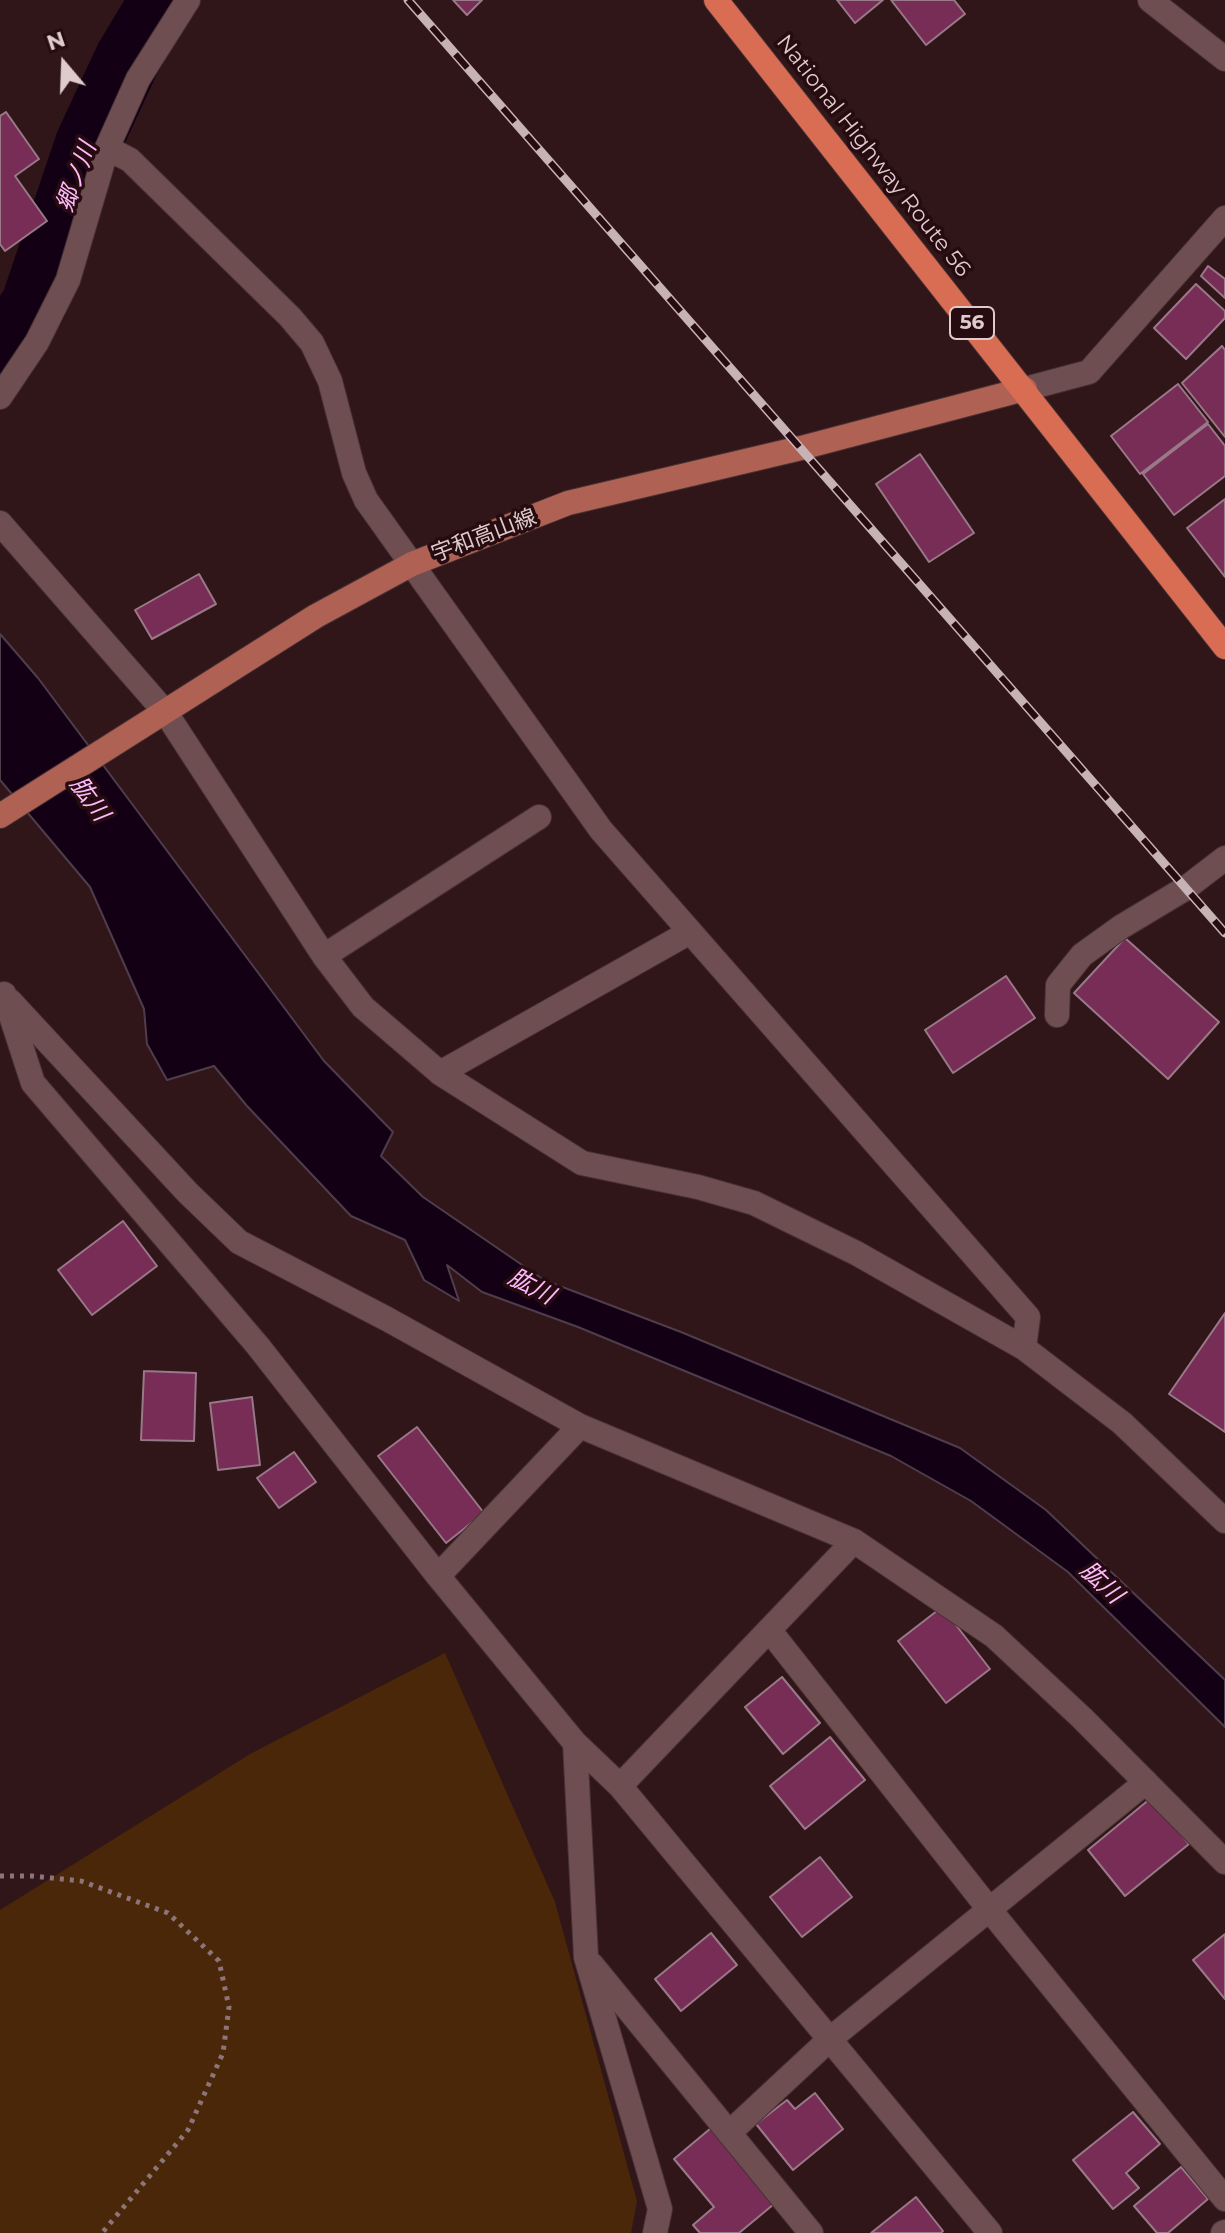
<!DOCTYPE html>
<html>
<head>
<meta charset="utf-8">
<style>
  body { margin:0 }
  #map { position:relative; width:1225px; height:2233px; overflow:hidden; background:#301519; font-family:Montserrat,sans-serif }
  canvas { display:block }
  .north { position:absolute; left:24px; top:24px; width:80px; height:80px; -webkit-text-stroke:6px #260c10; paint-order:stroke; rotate:341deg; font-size:22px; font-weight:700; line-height:32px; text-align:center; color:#dfcbcd }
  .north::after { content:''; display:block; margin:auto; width:28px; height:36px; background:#dfcbcd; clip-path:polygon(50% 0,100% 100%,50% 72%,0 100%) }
</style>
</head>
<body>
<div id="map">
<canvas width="1225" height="2233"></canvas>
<div class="north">N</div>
</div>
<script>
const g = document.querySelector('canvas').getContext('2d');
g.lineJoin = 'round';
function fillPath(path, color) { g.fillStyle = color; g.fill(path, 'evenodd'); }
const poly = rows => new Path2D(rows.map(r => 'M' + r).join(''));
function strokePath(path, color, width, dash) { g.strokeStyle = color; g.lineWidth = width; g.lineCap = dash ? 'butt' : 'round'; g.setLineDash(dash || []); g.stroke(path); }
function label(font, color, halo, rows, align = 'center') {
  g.font = font + ' Montserrat,"Noto Sans JP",sans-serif'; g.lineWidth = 7; g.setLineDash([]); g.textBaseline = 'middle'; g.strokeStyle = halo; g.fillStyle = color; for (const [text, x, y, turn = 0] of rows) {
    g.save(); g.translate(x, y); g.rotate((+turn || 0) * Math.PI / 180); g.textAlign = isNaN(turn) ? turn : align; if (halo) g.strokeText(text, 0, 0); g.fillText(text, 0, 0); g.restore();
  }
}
fillPath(poly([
  [445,1653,555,1902,637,2201,631,2233,0,2233,0,1910,250,1754]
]), '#4a2709');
const water = poly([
  [0,634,38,678,324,1061,393,1132,381,1156,423,1197,544,1280,681,1332,960,1448,1046,1510,1225,1680,1225,1727,1068,1572,971,1501,891,1456,578,1327,482,1292,447,1265,459,1301,424,1280,405,1240,351,1216,247,1106,214,1066,167,1080,147,1044,144,1009,90,887,0,780,0,634]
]);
fillPath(water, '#130014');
strokePath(water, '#503d4c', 2);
strokePath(poly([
  [0,358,34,304,88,144,128,58,163,0]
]), '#130014', 66);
const building = poly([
  [453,0,482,0,467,15,453,0],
  [837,0,883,0,855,23,837,0],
  [891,0,954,0,965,14,926,45,891,0],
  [6,112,39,159,15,176,47,221,5,251,0,244,0,116,6,112],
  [1208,266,1225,279,1225,298,1201,276,1208,266],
  [1196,284,1225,311,1225,318,1186,359,1154,328,1196,284],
  [1222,346,1225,350,1225,437,1182,383,1222,346],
  [1178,384,1208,422,1140,474,1111,436,1178,384],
  [1208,424,1225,446,1225,476,1174,515,1143,474,1208,424],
  [920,454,974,533,929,562,876,484,920,454],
  [1225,499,1225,577,1187,528,1225,499],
  [199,574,216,604,152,639,135,610,199,574],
  [1125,938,1219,1022,1168,1079,1074,993,1125,938],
  [1006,976,1035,1018,953,1073,925,1030,1006,976],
  [123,1221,157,1266,92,1315,58,1270,123,1221],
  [1225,1313,1225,1432,1169,1394,1225,1313],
  [144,1371,196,1373,194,1441,141,1440,144,1371],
  [252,1397,260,1465,218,1470,210,1403,252,1397],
  [417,1427,484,1513,446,1543,378,1456,417,1427],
  [294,1452,316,1482,279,1508,257,1478,294,1452],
  [942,1607,990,1669,946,1703,898,1641,942,1607],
  [782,1677,820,1723,783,1754,745,1707,782,1677],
  [830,1737,865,1780,805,1829,770,1786,830,1737],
  [1151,1798,1189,1844,1125,1896,1088,1850,1151,1798],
  [820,1857,852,1897,802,1937,770,1897,820,1857],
  [711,1933,737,1965,681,2011,655,1979,711,1933],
  [1225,1934,1225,1999,1193,1960,1225,1934],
  [815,2093,843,2129,793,2170,756,2124,787,2100,795,2109,815,2093],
  [1133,2112,1160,2144,1126,2173,1139,2188,1113,2209,1073,2160,1133,2112],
  [711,2128,774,2204,739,2233,700,2233,693,2225,714,2207,674,2159,711,2128],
  [1181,2167,1208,2199,1168,2233,1157,2233,1134,2206,1181,2167],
  [916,2197,943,2231,941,2233,871,2233,916,2197]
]);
fillPath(building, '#772d55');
strokePath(building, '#997987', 2);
const minor = poly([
  [1150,0,1225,59],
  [107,148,130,160,290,317,312,343,330,381,354,473,366,500,601,830,1028,1317,1024,1348],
  [1025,389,1089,372,1225,218],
  [0,397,37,342,68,280,107,148,138,79,188,0],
  [0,523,166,713,324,956,363,1007,440,1073,582,1163,698,1187,754,1203,856,1253,1024,1348,1122,1423,1225,1521],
  [324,956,539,817],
  [4,994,33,1083,258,1346,438,1576,575,1743,620,1786,990,2233],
  [10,1001,188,1193,239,1242,387,1319,580,1426,854,1541,994,1636,1082,1718,1225,1862],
  [1057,1015,1058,985,1082,955,1121,927,1186,888,1225,858],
  [440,1073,690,932],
  [438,1576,580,1426],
  [770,1631,989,1909,1225,2199],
  [575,1743,586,1957,660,2209,655,2233],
  [620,1786,854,1541],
  [592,1965,811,2233],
  [729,2133,830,2039,1146,1782],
  [1223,2233,1225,2232]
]);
const major = poly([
  [0,816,316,616,412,564,568,503,801,448,1025,389]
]);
const highway = poly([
  [716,0,1225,647]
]);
strokePath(minor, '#473235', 26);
strokePath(major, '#473235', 26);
strokePath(highway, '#473235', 26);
strokePath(poly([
  [0,1876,32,1876,81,1881,168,1913,219,1961,229,2007,223,2053,188,2130,102,2233]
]), '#8c7578', 5, [4, 6]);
strokePath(minor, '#6f4e52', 24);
strokePath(major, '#af6153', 24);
strokePath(highway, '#d96d54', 24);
const rail = poly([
  [408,0,1225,933]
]);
strokePath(rail, '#c7b2b5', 9);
strokePath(rail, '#260c10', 6, [18]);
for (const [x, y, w] of [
  [972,323,44]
]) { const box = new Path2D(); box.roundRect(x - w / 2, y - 16, w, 32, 6); g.fillStyle = '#260c10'; g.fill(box); strokePath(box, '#dfcbcd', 2); }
label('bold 20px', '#dfcbcd', null, [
  ["56",972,323]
]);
label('22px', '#dfcbcd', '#260c10', [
  ["National Highway Route 56",873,156,52],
  ["宇和高山線",484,536,-21]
]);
label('italic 24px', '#fcb9fb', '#260c10', [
  ["郷ノ川",77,177,-70],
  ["肱川",89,799,54],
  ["肱川",531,1287,28],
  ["肱川",1101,1583,43]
]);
</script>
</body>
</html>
